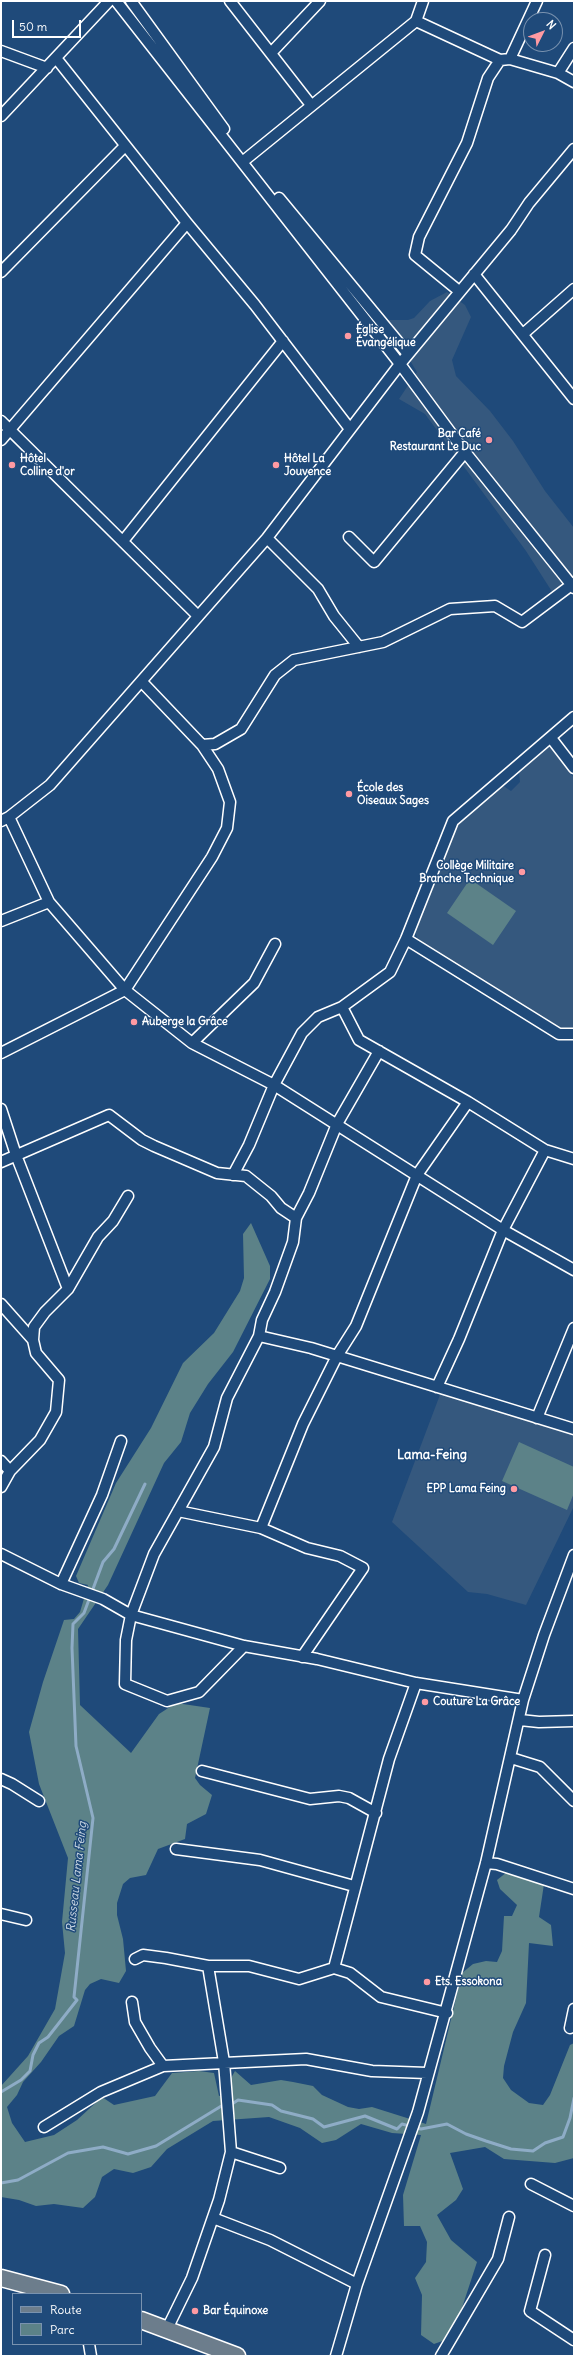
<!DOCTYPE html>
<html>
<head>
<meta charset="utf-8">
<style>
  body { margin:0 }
  #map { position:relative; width:575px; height:2357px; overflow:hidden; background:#1f4a7a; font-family:Delius,sans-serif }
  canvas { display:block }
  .frame { position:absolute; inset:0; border:2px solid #fff; pointer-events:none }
  .legend { position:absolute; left:12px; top:2293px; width:130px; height:52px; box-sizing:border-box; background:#1f4a7a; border:1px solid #7992af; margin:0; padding:5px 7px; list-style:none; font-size:12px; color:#fff }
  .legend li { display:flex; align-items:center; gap:8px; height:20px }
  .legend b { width:20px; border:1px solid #7992af }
  .north { position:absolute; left:523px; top:12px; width:40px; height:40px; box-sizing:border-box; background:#1f4a7a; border:1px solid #7992af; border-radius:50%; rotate:48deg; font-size:11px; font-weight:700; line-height:16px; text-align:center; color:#fff }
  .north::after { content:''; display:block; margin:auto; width:14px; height:18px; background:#ff9aa2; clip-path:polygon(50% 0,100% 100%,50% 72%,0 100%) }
  .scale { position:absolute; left:12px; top:20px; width:69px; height:18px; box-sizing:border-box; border:2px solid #fff; border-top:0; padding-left:5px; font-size:12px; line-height:14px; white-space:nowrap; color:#fff; -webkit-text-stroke:3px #1f4a7a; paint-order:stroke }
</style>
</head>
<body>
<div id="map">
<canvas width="575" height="2357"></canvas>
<div class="frame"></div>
<ul class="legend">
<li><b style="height:5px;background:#6c7d8c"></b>Route</li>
<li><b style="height:11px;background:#5c8288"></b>Parc</li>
</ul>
<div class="north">N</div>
<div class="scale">50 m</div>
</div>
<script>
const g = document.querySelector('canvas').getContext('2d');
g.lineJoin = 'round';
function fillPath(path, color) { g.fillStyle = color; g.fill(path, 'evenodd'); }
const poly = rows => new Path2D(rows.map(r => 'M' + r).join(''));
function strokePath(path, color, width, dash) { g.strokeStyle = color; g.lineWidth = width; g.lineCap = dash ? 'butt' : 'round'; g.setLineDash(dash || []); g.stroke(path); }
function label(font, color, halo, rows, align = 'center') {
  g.font = font + ' Delius,sans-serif'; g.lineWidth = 3; g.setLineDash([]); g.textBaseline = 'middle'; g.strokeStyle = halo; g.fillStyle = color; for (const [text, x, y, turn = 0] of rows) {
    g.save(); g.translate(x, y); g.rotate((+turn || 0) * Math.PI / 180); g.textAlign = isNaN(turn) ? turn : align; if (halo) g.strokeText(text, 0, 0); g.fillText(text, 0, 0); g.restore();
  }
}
fillPath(poly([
  [447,292,465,305,471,317,452,360,456,376,490,411,513,441,545,491,574,528,574,590,558,601,526,551,425,414,399,399,417,372,385,320,408,320,414,318,430,301],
  [550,746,574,778,574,1028,563,1029,418,941,415,931,456,823,502,785,511,791,520,782,519,772],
  [441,1392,574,1436,574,1506,526,1605,487,1594,468,1592,392,1522]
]), '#35587e');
fillPath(poly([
  [470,879,516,911,493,945,447,913],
  [251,1223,270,1266,270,1279,233,1352,208,1384,190,1413,181,1442,164,1463,108,1585,78,1629,80,1705,131,1753,159,1714,176,1703,210,1708,195,1778,200,1785,212,1795,206,1814,187,1824,185,1839,158,1849,146,1875,130,1878,123,1884,117,1903,117,1915,123,1939,126,1971,119,1983,101,1979,90,1984,85,1990,74,2026,59,2036,41,2062,23,2082,17,2095,7,2107,12,2123,25,2142,54,2135,77,2120,102,2097,114,2105,155,2096,172,2073,199,2071,214,2073,219,2096,230,2093,231,2078,235,2071,251,2085,281,2080,293,2082,313,2086,322,2095,348,2107,359,2109,372,2107,426,2124,462,1973,473,1964,486,1961,497,1962,502,1951,504,1916,512,1916,517,1905,500,1889,497,1880,507,1872,544,1884,539,1917,551,1925,553,1946,529,1943,526,2003,513,2032,504,2066,503,2078,511,2090,529,2103,543,2105,550,2095,570,2045,574,2043,574,2158,555,2163,504,2159,485,2147,450,2153,463,2189,456,2200,437,2215,451,2240,477,2262,457,2323,448,2339,434,2344,421,2335,422,2295,415,2278,426,2262,427,2242,420,2226,404,2226,403,2195,421,2135,392,2133,361,2124,336,2140,322,2143,300,2128,269,2117,213,2121,167,2149,151,2167,133,2173,114,2169,102,2177,95,2197,83,2208,54,2204,36,2206,19,2200,1,2197,1,2086,28,2056,55,2009,65,1953,62,1922,68,1858,39,1784,29,1732,43,1682,64,1620,74,1619,80,1612,88,1585,79,1583,76,1576,116,1483,151,1428,183,1363,214,1333,240,1291,244,1278,243,1234],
  [519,1442,574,1467,574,1493,567,1510,502,1481]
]), '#5c8288');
strokePath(poly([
  [1,2092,21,2080,30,2071,33,2055,39,2043,48,2037,77,2000,74,1997,93,1818,76,1746,72,1648,73,1624,84,1613,103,1562,114,1549,145,1484],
  [1,2183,18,2180,68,2153,103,2147,128,2154,156,2146,223,2105,232,2104,238,2100,272,2105,281,2111,313,2119,324,2127,365,2116,397,2129,402,2124,421,2129,447,2124,466,2134,486,2141,511,2149,533,2151,545,2143,563,2137,570,2118,574,2098]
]), '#8eacc6', 3);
const street = poly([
  [116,1,400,364,465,452,574,588],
  [131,1,224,129],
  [230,1,311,105],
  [416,21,500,60,510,59,558,73,574,82],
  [1,51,47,68],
  [271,53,320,1],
  [56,58,187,223,255,305,350,429],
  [510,59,537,1],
  [558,73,574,48],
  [1,116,109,1],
  [246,159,416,21,423,1],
  [279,198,408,354],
  [1,272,125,146],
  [474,274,574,399],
  [459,291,415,255,419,237,467,143,488,78,500,60],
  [523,334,574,289],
  [1,421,198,616],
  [1,440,187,223],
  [349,537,374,562,465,452],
  [267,538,318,589,334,616,359,647],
  [123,541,283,341],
  [551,738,574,768],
  [202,745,215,744,241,729,275,675,294,660,383,642,450,609,495,606,522,622,574,583],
  [9,817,49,902,125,990,192,1043,274,1085,503,1230,574,1270],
  [1,821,9,817,50,785,267,538,400,364,511,230,529,203,574,149],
  [1,921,49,902],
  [406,939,559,1034,574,1034],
  [342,1007,359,1040,468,1102,545,1150,574,1159],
  [192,1043,254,983,275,944],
  [1,1053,125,990,212,857,227,828,230,802,218,769,202,745,142,682],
  [1,1109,16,1155,68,1289],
  [1,1162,109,1115,142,1140,154,1146,217,1173,246,1176,271,1196,281,1208,296,1218,293,1242,275,1292,262,1320,259,1336,227,1398,214,1447,154,1554,131,1615,126,1640,125,1684,167,1701,199,1692,244,1646],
  [233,1175,249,1145,274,1085,302,1033,318,1017,342,1007,390,972,406,939,453,821,574,717],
  [296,1218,309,1193,337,1124,379,1051],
  [1,1304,33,1340,36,1353,59,1380,56,1412,40,1440,10,1471,1,1487],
  [259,1336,311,1348,574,1429],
  [33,1340,34,1327,45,1312,68,1289,98,1237,113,1221,128,1196],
  [437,1387,459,1339,503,1230,545,1150],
  [537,1418,574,1328],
  [1,1461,10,1471],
  [178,1511,261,1528,307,1548,340,1556,363,1568,302,1657],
  [261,1528,303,1424,337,1356,356,1326,417,1175,468,1102],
  [1,1554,61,1584,103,1599,131,1615,244,1646,317,1659,416,1683,523,1700],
  [61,1584,102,1495,121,1441],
  [520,1720,539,1722,574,1721],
  [511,1758,540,1767,574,1801],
  [202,1771,310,1799,339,1796,349,1798,376,1813],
  [1,1779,12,1784,39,1801],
  [176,1849,260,1860,354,1886],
  [486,1863,497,1864,574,1889],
  [1,1914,26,1920],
  [135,1959,143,1955,166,1958,208,1966],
  [334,1968,350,1973,381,1997,447,2013],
  [132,2002,135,2022,150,2048,163,2066,306,2059,372,2071,427,2073],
  [570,2028,574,2009],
  [44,2127,101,2092,163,2066],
  [231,2152,280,2168],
  [531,2184,574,2206],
  [213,2218,270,2240,357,2284],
  [545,2255,530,2311,574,2340],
  [167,2329,192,2278,219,2200,231,2152,224,2062,208,1966,249,1966,299,1979,334,1968,389,1759,416,1683],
  [89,2344,91,2356],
  [336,2356,357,2284,418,2112,486,1863,523,1700,544,1635,574,1555],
  [441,2356,498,2259,509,2217]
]);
const primary = poly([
  [1,2278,61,2294],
  [141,2320,237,2356]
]);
strokePath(street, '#fff', 13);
strokePath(primary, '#fff', 19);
strokePath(street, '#1f4a7a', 10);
strokePath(primary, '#6c7d8c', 16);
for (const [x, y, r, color] of [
  [348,336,4,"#ff9aa2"],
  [489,440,4,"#ff9aa2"],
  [12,465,4,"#ff9aa2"],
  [276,465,4,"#ff9aa2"],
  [349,794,4,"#ff9aa2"],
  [522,872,4,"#ff9aa2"],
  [134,1022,4,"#ff9aa2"],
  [514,1489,4,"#ff9aa2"],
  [425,1702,4,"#ff9aa2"],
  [427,1982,4,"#ff9aa2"],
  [195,2311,4,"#ff9aa2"]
]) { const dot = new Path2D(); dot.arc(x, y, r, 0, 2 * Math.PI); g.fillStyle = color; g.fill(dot); strokePath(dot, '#1f4a7a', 1.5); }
label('bold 11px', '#fff', '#1f4a7a', [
  ["Église",356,330],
  ["Évangélique",356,343],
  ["Bar Café",481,434,"right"],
  ["Restaurant Le Duc",481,447,"right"],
  ["Hôtel",20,459],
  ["Colline d'or",20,472],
  ["Hôtel La",284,459],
  ["Jouvence",284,472],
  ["École des",357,788],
  ["Oiseaux Sages",357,801],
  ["Collège Militaire",514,866,"right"],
  ["Branche Technique",514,879,"right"],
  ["Auberge la Grâce",142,1022],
  ["EPP Lama Feing",506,1489,"right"],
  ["Couture La Grâce",433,1702],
  ["Ets. Essokona",435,1982],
  ["Bar Équinoxe",203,2311]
], 'left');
label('italic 12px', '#d0dce7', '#1f4a7a', [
  ["Russeau Lama Feing",77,1877,-84]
]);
label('bold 13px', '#fff', '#1f4a7a', [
  ["Lama-Feing",432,1455]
]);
</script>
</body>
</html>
